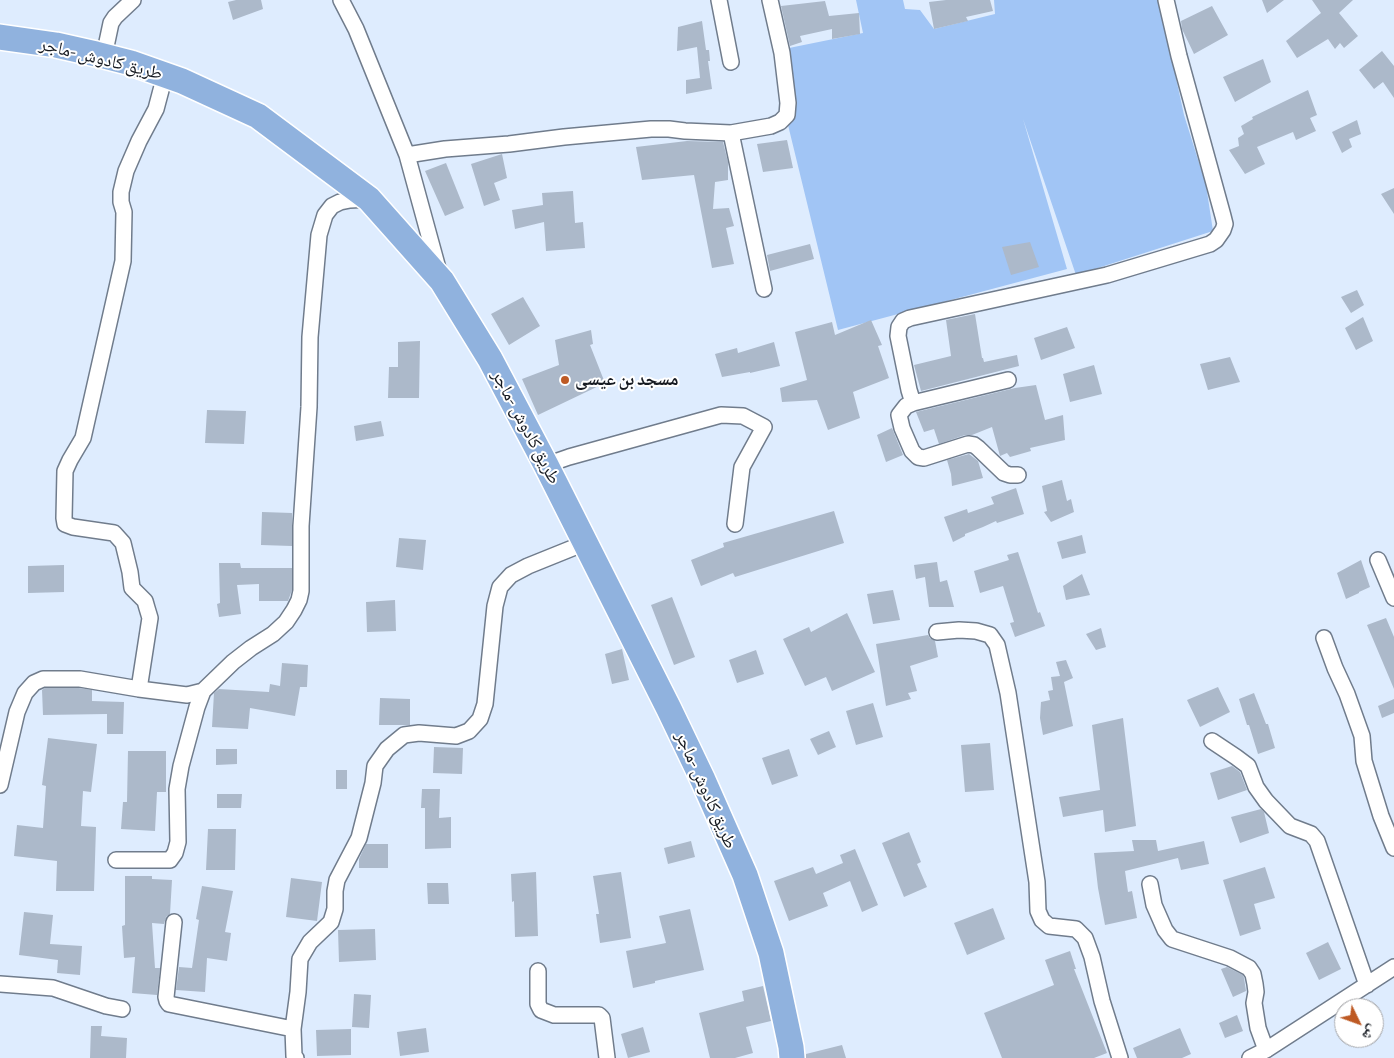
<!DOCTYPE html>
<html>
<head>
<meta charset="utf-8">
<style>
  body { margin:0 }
  #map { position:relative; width:1394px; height:1058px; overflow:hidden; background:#deecfe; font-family:"Alegreya Sans","Noto Naskh Arabic",sans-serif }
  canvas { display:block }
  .north { position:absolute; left:1334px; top:998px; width:50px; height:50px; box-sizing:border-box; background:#fff; border:1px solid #a2a3a6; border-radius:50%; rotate:132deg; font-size:14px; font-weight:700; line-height:20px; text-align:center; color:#161a21 }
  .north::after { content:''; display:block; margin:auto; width:18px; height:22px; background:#be5a24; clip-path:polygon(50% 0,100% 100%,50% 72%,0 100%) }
</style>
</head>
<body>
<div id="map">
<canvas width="1394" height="1058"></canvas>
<div class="north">ش</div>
</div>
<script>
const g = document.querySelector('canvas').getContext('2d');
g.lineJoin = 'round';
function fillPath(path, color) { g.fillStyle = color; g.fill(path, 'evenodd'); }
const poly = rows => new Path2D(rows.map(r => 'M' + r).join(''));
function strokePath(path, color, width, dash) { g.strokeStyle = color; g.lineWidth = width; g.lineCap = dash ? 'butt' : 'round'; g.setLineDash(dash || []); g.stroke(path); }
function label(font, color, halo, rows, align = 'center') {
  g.font = font + ' "Alegreya Sans","Noto Naskh Arabic",sans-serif'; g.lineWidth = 4; g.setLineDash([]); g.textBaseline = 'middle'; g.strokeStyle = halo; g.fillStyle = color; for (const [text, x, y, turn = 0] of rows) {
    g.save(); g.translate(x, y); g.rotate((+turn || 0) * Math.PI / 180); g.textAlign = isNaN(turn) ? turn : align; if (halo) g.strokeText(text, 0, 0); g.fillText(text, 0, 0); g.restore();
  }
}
fillPath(poly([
  [856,0,903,0,905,9,920,10,934,29,995,14,994,0,1159,0,1184,115,1206,185,1213,231,1076,275,1023,119,1067,269,838,330,788,125,789,48,863,33]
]), '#a1c5f5');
fillPath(poly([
  [236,0,261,0,263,9,233,20,228,2],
  [946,0,990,0,993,11,966,17,968,21,934,29,929,2],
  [1262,0,1284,0,1267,13],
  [1312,0,1353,0,1339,13,1358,36,1344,48,1340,43,1335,49,1328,39,1297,58,1286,41,1321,13],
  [825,1,829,16,859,13,860,34,832,39,832,29,800,36,802,42,790,46,781,6],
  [1212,6,1228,35,1194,54,1182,29,1181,21],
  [702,21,706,50,709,50,710,61,708,61,712,89,686,94,686,80,700,78,697,47,677,51,678,27],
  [1382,51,1394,66,1394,98,1383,82,1374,89,1359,70],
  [1263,59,1271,82,1235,102,1223,77],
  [1308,90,1317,115,1310,118,1316,131,1296,140,1293,132,1257,147,1265,164,1245,174,1229,150,1239,146,1238,138,1244,134,1241,126,1253,119,1252,117],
  [1357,120,1361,134,1349,139,1352,147,1342,153,1332,132],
  [787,140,793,168,763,172,757,144],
  [687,141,723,142,728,162,728,180,715,182,713,209,729,208,734,226,726,228,734,264,712,268,694,175,642,180,636,147],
  [502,154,507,178,494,183,500,200,484,206,471,164],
  [446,163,464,208,445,216,425,171],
  [1394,188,1394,214,1381,194],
  [573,191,575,223,583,222,585,248,546,251,544,222,515,229,512,210,543,205,542,193],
  [1030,242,1039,267,1011,275,1002,247],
  [810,244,814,259,770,271,767,255],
  [1357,290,1364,305,1351,313,1341,297],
  [523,297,540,326,509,345,491,314],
  [975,314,982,358,983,358,984,362,1017,355,1019,366,921,391,914,365,951,356,946,320],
  [1363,317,1373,341,1356,350,1345,328],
  [871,320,882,345,878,346,889,378,853,392,860,418,828,430,817,400,782,402,780,388,807,380,795,332,832,322,835,335],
  [1067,327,1075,348,1041,360,1034,338],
  [591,330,593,344,590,345,605,383,538,415,522,379,559,365,555,340],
  [420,341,419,398,388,398,389,367,398,367,398,342],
  [774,342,780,366,750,373,750,372,722,377,715,354,737,348,738,353],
  [1230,357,1240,382,1208,390,1200,364],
  [1094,365,1102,394,1070,402,1063,374],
  [1036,385,1045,420,1063,415,1065,440,1030,448,1031,451,1010,457,1007,453,1000,456,992,427,972,435,965,435,939,444,934,429,924,432,916,412,1015,388],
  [207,410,246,411,244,444,205,443],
  [381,421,384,436,356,441,354,426],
  [892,428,903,455,886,462,877,435],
  [969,454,978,461,983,478,952,486,951,474,947,460],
  [1062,480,1067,501,1071,499,1074,512,1051,522,1044,512,1047,511,1042,486],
  [1016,488,1024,514,997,523,996,521,983,527,965,534,965,536,953,542,944,517,967,509,968,513,994,504,991,497],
  [834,511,844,543,735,577,733,573,701,586,691,560,724,547,723,543],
  [262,512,292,513,292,546,261,545],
  [1082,535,1086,553,1062,559,1057,542],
  [399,538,426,540,423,570,396,567],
  [1018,552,1038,613,1040,612,1045,626,1015,637,1010,623,1014,622,1003,586,980,593,974,571,1009,560,1007,555],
  [1361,560,1370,587,1359,592,1359,593,1346,599,1337,573],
  [937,562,940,582,947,580,954,607,929,607,925,577,916,579,914,565],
  [219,563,240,563,241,568,292,568,292,590,288,601,259,601,259,584,237,585,241,614,219,617,217,604,220,603],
  [64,565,64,592,28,593,28,566],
  [1082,574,1090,595,1066,600,1063,586],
  [893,590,900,620,873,624,867,594],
  [672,597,695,657,674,665,651,605],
  [395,600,396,631,367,632,366,602],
  [847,613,875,672,832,691,826,677,805,686,783,639,809,627,811,632],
  [1386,618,1394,637,1394,689,1367,625],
  [1101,628,1106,647,1096,650,1086,634],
  [928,635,930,638,935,641,938,657,910,666,917,691,908,693,911,699,886,706,876,644],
  [622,649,629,680,612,684,605,654],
  [756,650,764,674,737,683,729,660],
  [1066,660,1073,678,1064,682,1073,726,1043,735,1040,718,1041,702,1050,700,1048,691,1053,690,1051,677,1060,676,1056,662],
  [282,663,308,665,307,687,300,687,295,716,250,708,248,729,212,727,214,693,219,689,269,692,270,684,280,686],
  [1218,687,1230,712,1200,727,1187,700],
  [45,688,79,688,92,690,92,701,124,702,123,734,107,734,107,714,43,715,42,690],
  [1254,693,1266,724,1268,724,1275,748,1258,754,1249,725,1247,725,1239,699],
  [380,698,410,699,410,725,379,725],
  [1394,699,1394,713,1382,718,1378,706],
  [873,703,883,737,856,745,846,711],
  [1123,718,1136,826,1105,832,1103,810,1063,817,1059,797,1100,790,1092,725],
  [829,731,836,747,818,755,810,739],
  [48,738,97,744,91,792,83,791,81,826,96,827,94,891,56,891,57,861,14,856,17,825,43,828,46,786,42,785],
  [990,743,994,790,965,792,961,745],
  [434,747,463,748,462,774,433,773],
  [216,749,237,749,237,764,216,765],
  [789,749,798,776,772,785,762,758],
  [128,751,166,751,166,792,157,792,155,831,121,829,123,802,127,802],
  [1232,766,1240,772,1247,790,1218,800,1210,773],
  [336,770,347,770,347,789,336,789],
  [422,789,440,789,439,818,451,817,451,848,425,849,425,808,421,808],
  [217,794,242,794,241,808,217,808],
  [1261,809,1264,812,1269,833,1240,843,1231,817],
  [208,829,236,829,235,870,206,870],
  [909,832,921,862,917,864,927,887,904,897,882,843],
  [1132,840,1156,840,1158,851,1204,841,1209,864,1181,870,1178,858,1125,871,1128,892,1132,891,1137,918,1105,925,1098,888,1094,853,1134,851],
  [691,841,695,857,668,864,664,848],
  [366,844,388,844,388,868,359,868,359,859],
  [855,849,878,905,862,912,850,881,823,893,828,906,789,921,774,881,813,867,816,874,843,863,840,855],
  [1265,867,1275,898,1254,904,1261,929,1240,936,1223,880],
  [536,872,538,936,515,937,514,901,512,902,511,874],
  [621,872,631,938,600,943,596,914,599,914,593,876],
  [125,876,152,876,152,879,172,880,170,914,166,917,164,924,152,923,155,968,160,968,157,995,132,993,135,957,124,958,122,926,125,925],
  [291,878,322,882,317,921,286,917],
  [427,883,448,883,449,904,428,904],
  [202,886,233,891,225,932,231,933,227,961,207,958,205,992,176,990,179,967,192,968,199,920,196,919],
  [993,908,1005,939,967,955,954,923],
  [690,909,704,970,655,981,655,983,633,988,626,951,666,943,659,916],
  [24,912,53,915,50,944,82,946,80,975,57,973,58,960,19,955],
  [375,929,376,960,339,962,338,930],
  [1328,942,1341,969,1319,980,1306,953],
  [1070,951,1076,969,1074,969,1107,1053,1094,1058,1002,1058,984,1013,1054,985,1045,960],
  [1227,967,1243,975,1244,978,1246,991,1233,997,1221,969],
  [763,986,771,1021,746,1027,753,1053,735,1058,710,1058,699,1013,744,1001,742,991],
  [354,994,371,995,369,1028,352,1027],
  [1237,1015,1243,1031,1225,1038,1219,1023],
  [91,1026,102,1026,101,1036,127,1038,126,1058,90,1058],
  [643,1027,650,1052,628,1058,621,1034],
  [426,1028,429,1052,400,1056,397,1032],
  [1180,1028,1191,1054,1182,1058,1137,1058,1133,1048],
  [351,1029,351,1055,317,1056,316,1030],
  [842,1045,846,1058,806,1058,806,1054]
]), '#acb9ca');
const minor = poly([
  [341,0,356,29,407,155,439,272],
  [719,0,731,62],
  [104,56,111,23,115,17,133,0],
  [731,133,771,126,780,122,787,115,788,103,782,53,770,0],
  [407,155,445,149,509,144,564,137,651,129,669,129,685,131,731,133,764,289],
  [1008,380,913,403,909,390,898,336,899,327,903,321,910,318,1107,275,1210,244,1216,240,1223,230,1225,224,1223,216,1179,56,1166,0],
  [913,403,906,406,899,415,902,428,912,451,918,457,924,458,968,444,974,445,978,448,1004,473,1010,475,1018,475],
  [546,465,569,457,721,415,743,416,764,427,742,467,735,524],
  [1378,560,1394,598],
  [937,632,959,630,976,631,990,635,997,645,1008,693,1037,882,1038,911,1042,920,1049,926,1076,929,1085,938,1092,957,1102,1001,1120,1058],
  [1324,638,1335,668,1347,694,1362,736,1364,761,1381,816,1394,848],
  [139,689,150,618,147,608,145,601,132,588,130,572,123,543,114,533,73,527,65,524,64,518,65,471,70,460,83,438,123,261,124,212,121,202,121,192,126,171,139,141,156,109,165,75],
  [1212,741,1236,757,1248,766,1256,787,1266,801,1290,826,1311,834,1317,841,1367,985],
  [0,785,17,712,25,693,34,683,43,679,80,679,139,689,187,695,203,691],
  [116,860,170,860,175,853,178,842,177,789,181,766,197,707,203,691,233,662,251,648,273,634,286,622,294,610,299,600,301,591,301,526,309,407,310,337,319,235,325,215,332,206,340,202,350,200,369,199],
  [1150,884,1154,905,1165,930,1172,939,1230,958,1249,968,1253,974,1255,984,1256,992,1254,1003,1258,1028,1266,1050],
  [174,922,166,997,167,1001,169,1004,293,1029],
  [538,971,538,1004,541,1010,554,1015,599,1015,602,1018,607,1058],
  [0,984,53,988,106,1006,122,1009],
  [296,1058,294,1056,293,1029,298,992,300,959,310,942,331,922,335,909,335,891,337,880,359,838,373,783,375,766,387,749,404,735,419,733,456,736,469,731,480,719,485,704,495,606,500,587,511,575,528,566,585,543],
  [1250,1058,1266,1050,1394,967]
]);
const trunk = poly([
  [0,37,56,45,96,54,131,63,182,81,258,116,369,199,442,281,490,359,546,465,669,709,703,780,745,875,771,953,791,1047,792,1058]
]);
strokePath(minor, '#707c8c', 18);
strokePath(trunk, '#fff', 28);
strokePath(minor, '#fff', 15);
strokePath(trunk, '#90b2de', 25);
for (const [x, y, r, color] of [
  [565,380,5,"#be5a24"]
]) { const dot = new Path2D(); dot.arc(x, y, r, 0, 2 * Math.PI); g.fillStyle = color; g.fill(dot); strokePath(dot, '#fff', 2); }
label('18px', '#161a21', '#fff', [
  ["طريق كادوش -ماجر",101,59,14],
  ["طريق كادوش -ماجر",526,427,62],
  ["طريق كادوش -ماجر",706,790,66]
]);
label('bold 18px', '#161a21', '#fff', [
  ["مسجد بن عيسى",575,380]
], 'left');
</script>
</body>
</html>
